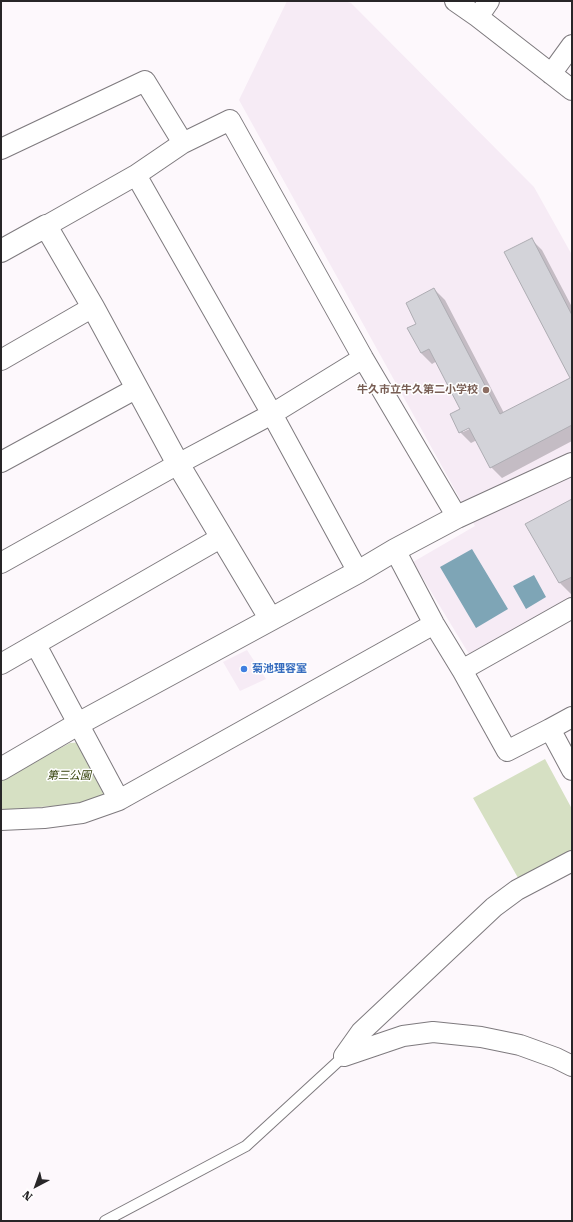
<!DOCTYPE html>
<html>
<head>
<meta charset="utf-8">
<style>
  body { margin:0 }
  #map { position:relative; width:573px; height:1222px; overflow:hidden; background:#fdf8fc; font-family:"Roboto Serif",serif }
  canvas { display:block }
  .frame { position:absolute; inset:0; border:2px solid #282628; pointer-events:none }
  .north { position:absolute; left:16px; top:1166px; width:40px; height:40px; -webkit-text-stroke:3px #fff; paint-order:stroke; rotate:221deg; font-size:11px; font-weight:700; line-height:16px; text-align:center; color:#282628 }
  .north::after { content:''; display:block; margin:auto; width:14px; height:18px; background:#282628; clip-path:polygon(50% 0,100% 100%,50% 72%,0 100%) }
</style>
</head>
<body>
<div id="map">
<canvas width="573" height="1222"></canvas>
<div class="frame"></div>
<div class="north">N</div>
</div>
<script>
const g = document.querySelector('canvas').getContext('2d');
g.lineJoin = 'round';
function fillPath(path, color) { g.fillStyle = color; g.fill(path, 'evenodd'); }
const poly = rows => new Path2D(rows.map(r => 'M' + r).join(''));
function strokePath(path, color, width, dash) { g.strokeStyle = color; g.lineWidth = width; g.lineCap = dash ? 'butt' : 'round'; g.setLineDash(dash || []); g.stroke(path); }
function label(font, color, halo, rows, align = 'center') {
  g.font = font + ' "Roboto Serif","Noto Sans JP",serif'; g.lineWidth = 3; g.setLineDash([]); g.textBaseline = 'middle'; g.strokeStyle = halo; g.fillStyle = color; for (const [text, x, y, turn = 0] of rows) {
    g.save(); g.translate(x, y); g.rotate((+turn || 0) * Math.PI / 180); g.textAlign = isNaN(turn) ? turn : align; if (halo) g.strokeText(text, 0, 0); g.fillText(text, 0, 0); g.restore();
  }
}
fillPath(poly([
  [287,1,344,1,351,3,534,187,572,255,572,596,469,654,413,562,475,526,239,100],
  [247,650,266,679,240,691,223,662]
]), '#f6ebf5');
fillPath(poly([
  [84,742,108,788,100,799,92,803,1,810,1,779,70,743],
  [545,759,572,809,572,860,522,885,473,798]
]), '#d6e0c3');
fillPath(poly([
  [472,549,508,609,476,628,440,567],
  [534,575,546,597,526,609,513,586]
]), '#7ea5b6');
fillPath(poly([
  [531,239,542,250,572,307,572,441,502,478,491,467,477,440,471,443,460,432,462,409,437,361,432,364,421,353,409,329,418,324,434,289,445,300,504,413,571,378],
  [473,425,474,427,463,432,463,430],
  [572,500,572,593,571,594,560,583,527,525]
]), '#0003');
const building = poly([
  [532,238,572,315,572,425,490,468,469,428,459,433,450,414,460,409,429,349,421,353,407,328,416,324,406,303,434,288,500,414,570,378,504,252,532,238],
  [572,499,572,577,559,583,525,524,572,499]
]);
fillPath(building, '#d3d3d9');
strokePath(building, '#aeadb3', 1);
const lane = poly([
  [105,1221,246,1146,344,1056]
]);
const street = poly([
  [455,1,478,17,572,90],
  [478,17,489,1],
  [551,74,572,45],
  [1,149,145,81,183,143],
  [136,175,272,414,358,572],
  [46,226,136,175,183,143,230,120,363,358,457,517],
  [1,360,93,307],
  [1,462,137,388],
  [395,550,434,624,462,670,507,751,550,729,572,770],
  [1,563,178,464,272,414,363,358],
  [36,645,119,800,434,624],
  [1,664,222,537],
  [462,670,572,608],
  [550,729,572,717],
  [1,820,44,818,82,813,119,800],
  [344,1056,361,1032,494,907,517,890,572,861],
  [344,1056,403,1036,433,1032,481,1037,520,1045,556,1058,572,1066]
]);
const secondary = poly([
  [1,251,46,226,93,307,178,464,270,618],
  [1,769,78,724,358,572,395,550,457,517,572,464]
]);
strokePath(lane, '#7e7a7e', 12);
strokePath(street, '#7e7a7e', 22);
strokePath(secondary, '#7e7a7e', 24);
strokePath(lane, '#fff', 10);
strokePath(street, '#fff', 20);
strokePath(secondary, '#fff', 22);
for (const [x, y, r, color] of [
  [486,390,4,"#8d6e63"],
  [244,669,4,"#3f7fe0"]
]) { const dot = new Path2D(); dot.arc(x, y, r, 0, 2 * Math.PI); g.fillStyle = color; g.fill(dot); strokePath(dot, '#fff', 1.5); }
label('bold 11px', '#785e54', '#fff', [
  ["牛久市立牛久第二小学校",478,390]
], 'right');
label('bold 11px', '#366cbe', '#fff', [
  ["菊池理容室",252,669]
], 'left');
label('italic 11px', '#334109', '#fff', [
  ["第三公園",69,776]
]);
</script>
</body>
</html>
